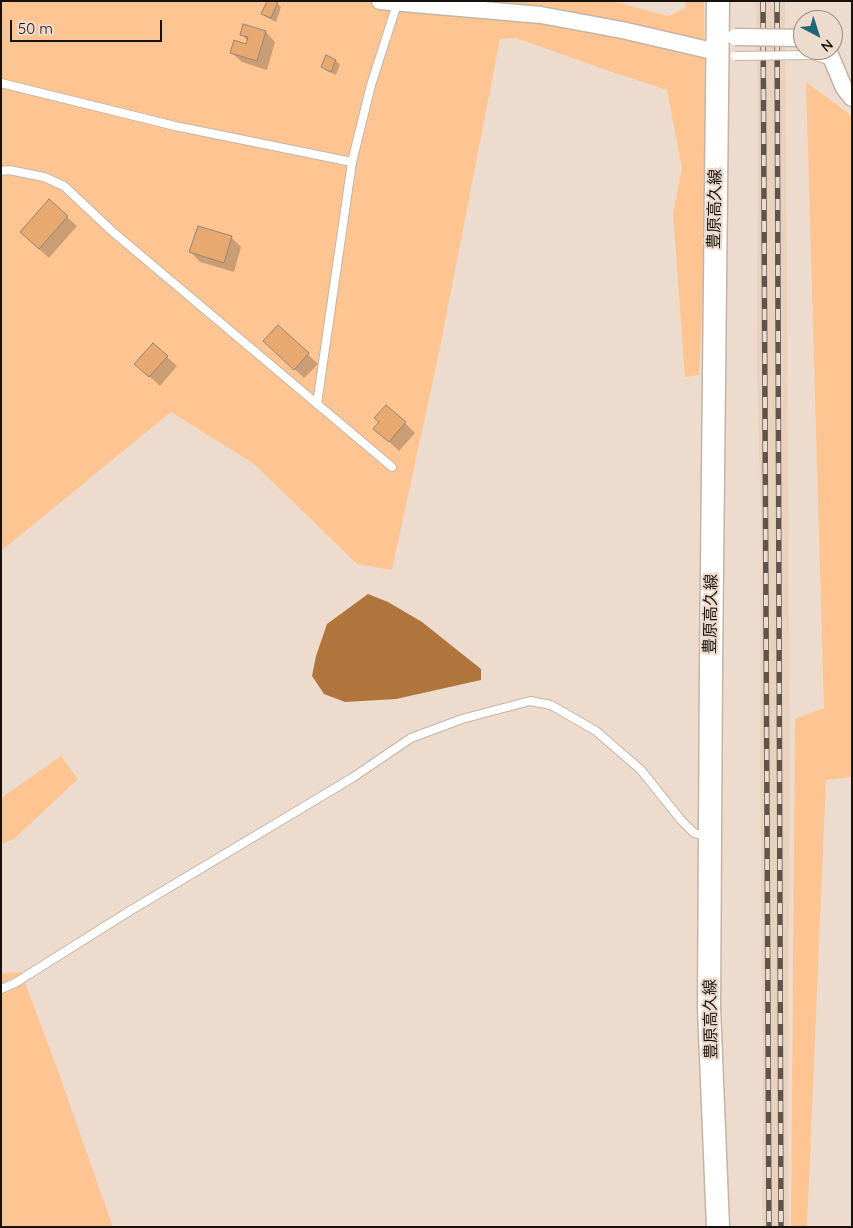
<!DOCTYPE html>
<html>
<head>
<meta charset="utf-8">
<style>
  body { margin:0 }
  #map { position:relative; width:853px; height:1228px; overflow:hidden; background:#eddcce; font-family:Quicksand,sans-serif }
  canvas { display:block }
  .frame { position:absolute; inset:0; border:2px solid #18120d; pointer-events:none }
  .north { position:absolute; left:793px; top:10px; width:50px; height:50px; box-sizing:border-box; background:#eddcce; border:1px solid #988b81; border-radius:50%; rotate:140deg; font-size:14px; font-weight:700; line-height:20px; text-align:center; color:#18120d }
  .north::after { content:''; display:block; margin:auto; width:18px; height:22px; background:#1f6775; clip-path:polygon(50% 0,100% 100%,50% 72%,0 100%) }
  .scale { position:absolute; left:10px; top:20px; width:152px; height:22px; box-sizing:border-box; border:2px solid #18120d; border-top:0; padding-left:6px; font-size:15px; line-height:18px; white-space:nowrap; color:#18120d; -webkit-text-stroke:4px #eddcce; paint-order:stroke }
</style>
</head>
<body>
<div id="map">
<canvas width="853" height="1228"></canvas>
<div class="frame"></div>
<div class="north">N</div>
<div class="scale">50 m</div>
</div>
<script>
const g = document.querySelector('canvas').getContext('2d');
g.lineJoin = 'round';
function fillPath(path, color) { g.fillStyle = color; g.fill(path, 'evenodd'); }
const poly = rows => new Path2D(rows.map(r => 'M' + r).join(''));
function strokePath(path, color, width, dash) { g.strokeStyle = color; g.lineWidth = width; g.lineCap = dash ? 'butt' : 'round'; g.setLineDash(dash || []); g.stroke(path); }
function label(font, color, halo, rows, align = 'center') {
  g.font = font + ' Quicksand,"Noto Sans JP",sans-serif'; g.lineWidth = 4.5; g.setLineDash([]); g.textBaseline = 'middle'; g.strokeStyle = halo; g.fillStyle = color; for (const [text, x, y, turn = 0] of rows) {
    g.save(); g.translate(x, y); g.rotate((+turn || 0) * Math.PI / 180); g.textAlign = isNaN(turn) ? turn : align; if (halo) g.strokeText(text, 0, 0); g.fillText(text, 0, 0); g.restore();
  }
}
fillPath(poly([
  [756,1,785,1,790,759,788,1121,789,1227,762,1227,763,1118,760,756,761,528,757,367,758,98]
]), '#e8d2be');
fillPath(poly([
  [1,1,613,1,668,16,686,8,685,1,704,1,706,231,699,375,685,377,673,214,682,168,667,90,609,71,516,38,500,39,440,348,392,570,357,564,254,464,171,412,1,551],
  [806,82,852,116,852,777,826,780,807,1227,791,1227,795,719,824,708],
  [61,756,78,779,14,839,1,844,1,798],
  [21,972,58,1071,113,1227,1,1227,1,973]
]), '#fec592');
fillPath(poly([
  [368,594,388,602,422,622,481,669,481,680,396,699,345,702,324,694,312,676,316,656,327,624]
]), '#b0753c');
fillPath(poly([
  [268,1,277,3,281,7,276,22,268,18,263,14],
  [266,32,275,42,267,70,242,62,232,53,246,45,248,41,241,34],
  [327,57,336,61,340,65,336,75,327,71,322,66],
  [67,217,77,226,49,258,31,242],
  [199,227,232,238,241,247,234,272,200,262,191,252],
  [278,326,318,364,304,378,274,350],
  [167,357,177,366,160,386,136,364],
  [381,422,405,423,415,433,399,451,375,429]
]), '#0003');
const building = poly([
  [267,1,278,2,271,18,261,14,267,1],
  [243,24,266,31,257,61,230,53,234,40,246,44,248,37,240,35,243,24],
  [326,55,336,60,331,72,321,67,326,55],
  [49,199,68,216,39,249,20,232,49,199],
  [198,226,232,236,224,263,189,252,198,226],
  [278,325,309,353,294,370,263,341,278,325],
  [153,343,168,356,149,377,134,364,153,343],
  [386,405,406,422,389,442,373,429,379,422,374,418,386,405]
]);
fillPath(building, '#e7a970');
strokePath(building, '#948578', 1);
const lane = poly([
  [812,55,831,61],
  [1,83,175,126,352,162],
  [1,171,9,170,44,177,64,186,113,232,392,467],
  [317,404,352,162,371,85,397,4],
  [1,989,15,983,128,912,352,778,411,738,462,719,530,701,551,705,596,731,641,770,681,820,694,833,708,837]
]);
const street = poly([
  [380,1,541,15,622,30,717,52],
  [828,50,844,88,852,98]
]);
const secondary = poly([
  [718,1,711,662,709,1008,718,1227]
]);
strokePath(lane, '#c4b4a6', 10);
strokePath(street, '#c4b4a6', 19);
strokePath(secondary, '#c4b4a6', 25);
strokePath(lane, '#fff', 8);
strokePath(street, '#fff', 16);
strokePath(secondary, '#fff', 22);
const rail = poly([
  [763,1,769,1227],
  [777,1,781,1227]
]);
strokePath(rail, '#5e544c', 5.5);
strokePath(rail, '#eddcce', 4, [11]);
const laneBridge = poly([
  [735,56,812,55]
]);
const streetBridge = poly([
  [735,37,803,38]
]);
strokePath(laneBridge, '#c4b4a6', 10, []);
strokePath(streetBridge, '#c4b4a6', 19, []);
strokePath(laneBridge, '#fff', 8);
strokePath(streetBridge, '#fff', 16);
label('16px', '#18120d', '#eddcce', [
  ["豊原高久線",715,209,-89],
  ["豊原高久線",711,614,-89],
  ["豊原高久線",711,1019,-91]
]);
</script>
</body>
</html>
